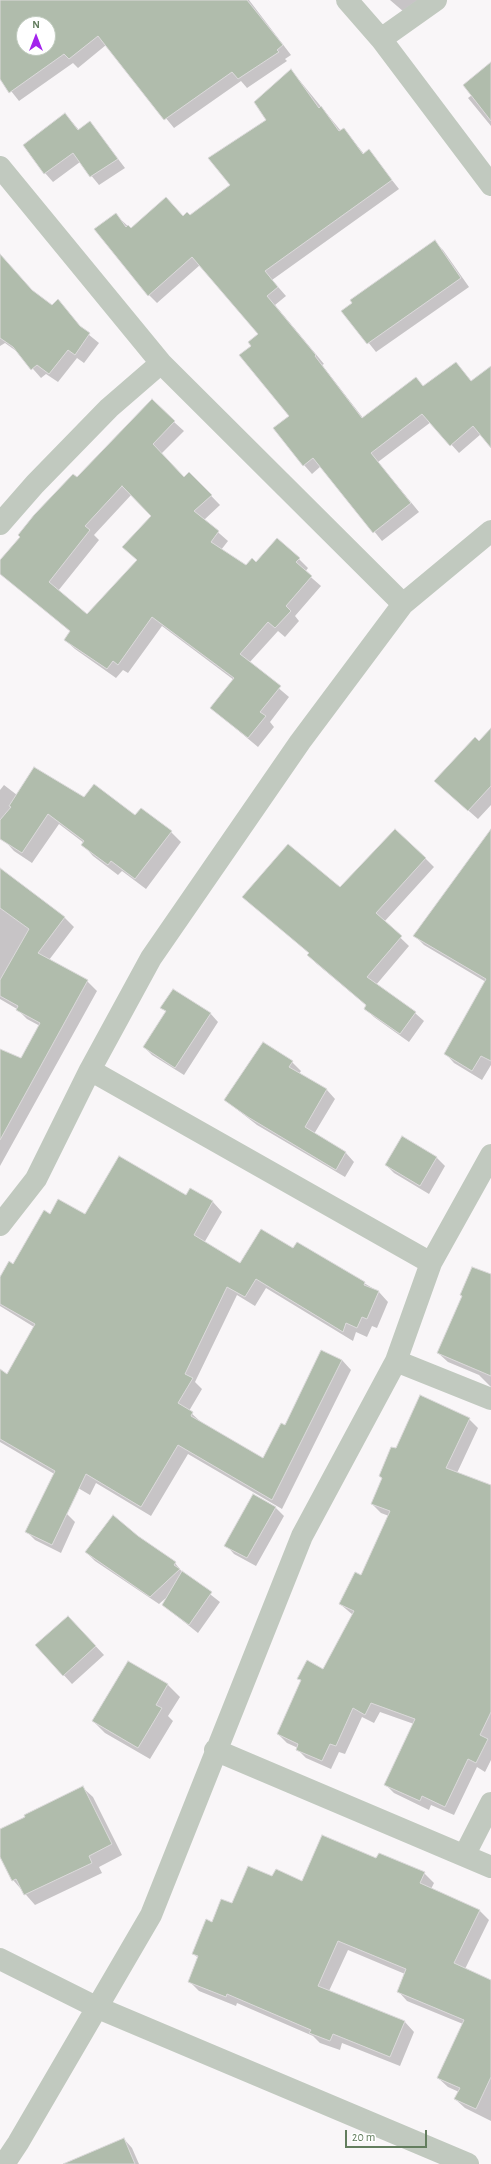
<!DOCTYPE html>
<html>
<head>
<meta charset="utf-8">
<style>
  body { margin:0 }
  #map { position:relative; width:491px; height:2164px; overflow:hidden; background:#f9f6f8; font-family:"Alegreya Sans",sans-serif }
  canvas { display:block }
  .north { position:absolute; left:16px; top:16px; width:40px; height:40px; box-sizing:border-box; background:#fff; border:1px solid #c1cbbf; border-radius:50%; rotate:0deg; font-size:11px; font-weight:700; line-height:16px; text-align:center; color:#637d5e }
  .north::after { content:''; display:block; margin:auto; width:14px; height:18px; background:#a324ec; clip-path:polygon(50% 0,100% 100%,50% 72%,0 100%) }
  .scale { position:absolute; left:345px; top:2130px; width:82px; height:18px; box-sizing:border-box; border:2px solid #637d5e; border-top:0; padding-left:5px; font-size:12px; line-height:14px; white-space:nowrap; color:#637d5e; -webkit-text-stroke:3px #fff; paint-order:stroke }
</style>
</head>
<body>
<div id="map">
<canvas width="491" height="2164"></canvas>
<div class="north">N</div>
<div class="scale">20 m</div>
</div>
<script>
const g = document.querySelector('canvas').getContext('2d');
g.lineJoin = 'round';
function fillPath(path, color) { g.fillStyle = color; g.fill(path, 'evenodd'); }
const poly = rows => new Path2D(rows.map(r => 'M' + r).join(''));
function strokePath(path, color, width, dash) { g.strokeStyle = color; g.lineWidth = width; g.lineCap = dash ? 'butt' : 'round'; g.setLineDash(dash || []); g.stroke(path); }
fillPath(poly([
  [17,0,249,0,291,55,285,59,287,61,247,88,241,81,174,128,106,45,78,68,73,63,19,101,0,77,0,33,22,56,32,48,48,48,48,24,36,24],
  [390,0,419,0,404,12],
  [491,64,491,126,468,98,472,95],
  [291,70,341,131,344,129,364,154,369,151,399,189,272,280,286,296,275,305,324,364,322,365,363,418,424,387,456,363,472,382,491,375,491,446,481,434,459,453,431,422,378,462,419,512,382,541,321,466,312,474,304,465,291,416,252,346,259,335,200,265,157,303,149,295,116,215,131,229,191,217,231,185,267,120],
  [65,114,79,130,90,122,125,168,99,185,80,162,53,182,45,173],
  [434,242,443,250,469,287,376,352,344,312],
  [0,258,35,293,52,306,58,301,83,330,99,343,84,363,77,358,58,382,46,374,41,378,19,353,5,343,0,346],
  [174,422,184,431,161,454,184,478,189,473,220,505,204,520,228,541,221,550,246,566,299,559,308,568,305,572,321,586,295,616,299,621,285,637,278,631,249,663,289,697,270,722,274,727,258,747,211,708,234,680,162,626,128,673,123,670,116,678,75,649,65,640,71,632,0,573,0,561,77,479],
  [132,494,153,516,138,560,87,615,58,591,99,540,94,535],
  [491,729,491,805,478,819,445,790,479,742],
  [4,785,17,795,84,799,135,816,171,832,181,842,146,889,122,871,118,875,93,856,83,845,84,843,59,824,32,863,14,851,4,840,0,822,0,790],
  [491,831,491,1065,482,1080,454,1063,445,1053,486,982,424,945,415,936],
  [425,858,434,867,384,922,409,946,376,985,415,1013,424,1021,409,1042,374,1017,365,1008,367,1006,317,964,308,955,310,954,244,897,340,889],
  [0,869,65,918,74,927,49,960,87,981,97,991,0,1166,0,1050,21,1059,40,1026,27,1019,17,1009,0,999],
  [162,1008,210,1013,218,1022,184,1075,152,1055,144,1047,166,1012],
  [292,1062,301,1071,299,1074,327,1090,335,1099,314,1134,346,1153,354,1162,345,1177,257,1125,225,1100],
  [403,1138,437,1158,445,1166,429,1194,394,1173,386,1165],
  [191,1189,213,1202,222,1212,204,1243,240,1264,293,1250,364,1283,379,1292,388,1302,377,1328,372,1326,367,1337,356,1332,353,1341,266,1288,255,1306,237,1295,195,1382,202,1389,189,1411,202,1423,264,1459,286,1427,342,1360,351,1370,282,1509,188,1454,151,1516,96,1483,90,1495,0,1442,0,1371,8,1375,34,1327,0,1306,0,1279,14,1265,50,1215,85,1215,186,1196],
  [491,1275,491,1387,479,1375,448,1362,438,1353],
  [469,1419,478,1428,457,1473,491,1486,491,1760,485,1772,477,1767,454,1815,431,1805,429,1810,394,1793,385,1784,414,1724,380,1712,374,1723,362,1717,345,1754,339,1752,331,1769,306,1758,297,1749,298,1748,287,1743,278,1734,301,1681,299,1679,323,1670,353,1615,340,1604,362,1576,389,1516,381,1513,372,1504,383,1479,380,1476,396,1450],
  [275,1507,284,1516,256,1566,234,1554,226,1545],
  [67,1514,75,1522,61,1553,35,1540,27,1532],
  [86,1552,175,1563,183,1573,220,1602,198,1633,163,1605,167,1597,159,1604,95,1561],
  [76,1625,104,1655,72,1684,36,1645],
  [129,1662,168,1685,180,1697,168,1716,173,1721,150,1759,105,1733,93,1721],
  [82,1787,93,1797,122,1855,99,1867,102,1873,35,1905,13,1880,0,1844,0,1830],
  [379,1855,424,1873,434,1883,431,1889,479,1910,489,1920,465,1969,491,1981,491,2121,465,2108,455,2099,459,2092,448,2087,438,2078,463,2024,407,2001,398,1991,405,1974,348,1950,329,1991,405,2022,414,2032,400,2066,342,2043,340,2050,320,2043,313,2036,237,2003,236,2006,199,1991,190,1982,199,1959,194,1954,213,1923,233,1904,272,1878,303,1882,376,1859],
  [124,2139,132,2148,139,2164,87,2164]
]), '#0003');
const building = poly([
  [0,0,247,0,283,45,277,50,279,52,238,79,232,72,164,120,98,36,69,59,64,54,9,93,0,79,0,0],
  [24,24,48,24,48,48,24,48,24,24],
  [491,62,491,121,463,85,491,62],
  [291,69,319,108,321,106,339,131,344,128,363,154,369,149,392,180,265,271,278,287,267,296,316,355,315,356,362,418,416,377,423,386,456,362,471,381,491,366,491,448,473,426,450,446,422,414,371,453,411,503,373,533,313,458,303,466,273,428,289,416,239,355,251,346,248,342,258,334,192,257,148,296,94,229,116,213,126,227,128,225,131,228,166,197,183,216,187,212,190,215,230,185,208,158,266,120,254,102,291,69],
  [65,113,78,130,90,121,118,159,90,177,73,153,44,174,23,145,65,113],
  [435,240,461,278,367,344,341,311,352,303,350,300,435,240],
  [0,254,32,290,52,305,58,299,80,326,90,333,75,355,68,350,49,374,37,365,31,370,13,347,0,338,0,254],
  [152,399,175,421,153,444,184,477,189,472,212,495,194,511,219,531,211,542,246,565,252,558,256,562,277,538,300,558,296,562,312,576,286,606,291,611,275,628,268,622,240,654,281,686,260,712,266,716,248,738,210,708,234,678,152,617,118,665,113,661,107,669,64,640,70,631,0,574,0,560,20,537,18,535,34,515,73,474,77,477,152,399],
  [122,486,151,516,122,547,137,560,87,614,49,582,90,530,85,526,122,486],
  [491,728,491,786,468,811,434,781,475,737,479,741,491,728],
  [34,767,84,797,94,784,135,815,141,808,172,831,135,879,111,861,108,865,81,845,84,841,48,814,22,853,0,839,0,820,11,807,9,806,34,767],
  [395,829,426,858,376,913,402,936,367,977,416,1012,400,1034,364,1009,366,1005,307,955,309,953,242,897,288,844,340,887,395,829],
  [491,829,491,1061,481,1056,472,1071,444,1054,486,979,413,936,491,829],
  [0,868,65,917,38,953,88,980,0,1140,0,1049,21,1058,40,1023,16,1010,18,1006,0,996,0,980,29,929,0,908,0,868],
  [173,989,211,1013,175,1068,143,1047,166,1011,160,1008,173,989],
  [263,1042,293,1061,289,1067,327,1089,305,1127,346,1152,336,1170,248,1117,224,1100,263,1042],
  [402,1136,437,1157,420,1186,385,1165,402,1136],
  [119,1156,186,1195,190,1188,213,1201,194,1235,240,1263,261,1229,293,1248,297,1242,365,1282,364,1285,379,1291,367,1319,362,1317,357,1328,346,1323,343,1332,256,1279,245,1297,227,1287,185,1374,193,1378,178,1403,193,1412,191,1416,263,1458,281,1423,285,1425,321,1350,342,1360,272,1500,178,1445,141,1507,86,1474,52,1545,25,1532,55,1471,0,1439,0,1369,7,1374,35,1324,0,1304,0,1277,9,1261,13,1264,44,1210,50,1214,58,1199,85,1214,119,1156],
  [472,1267,491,1274,491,1376,437,1353,462,1296,460,1295,472,1267],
  [420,1395,470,1418,446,1468,491,1485,491,1712,480,1735,488,1739,476,1763,468,1759,445,1807,422,1796,420,1801,384,1785,415,1719,371,1703,365,1715,353,1708,336,1746,330,1744,322,1761,296,1750,298,1744,277,1734,301,1680,297,1679,307,1660,323,1669,354,1611,339,1604,355,1572,361,1575,390,1511,371,1504,382,1478,379,1476,391,1447,396,1448,420,1395],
  [253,1494,276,1507,247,1558,224,1546,253,1494],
  [113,1515,138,1536,176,1562,174,1565,180,1569,150,1597,85,1552,113,1515],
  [182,1571,212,1592,189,1625,162,1605,182,1571],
  [68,1616,96,1646,63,1676,35,1645,68,1616],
  [128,1661,168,1684,156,1705,162,1708,138,1748,92,1721,128,1661],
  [83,1786,112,1844,89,1856,92,1863,24,1895,16,1879,12,1881,0,1857,0,1829,25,1817,24,1815,83,1786],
  [322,1835,376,1858,379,1853,425,1872,420,1883,480,1910,454,1963,491,1980,491,2077,476,2109,454,2099,460,2088,437,2078,464,2020,397,1992,406,1969,338,1941,318,1986,405,2021,390,2057,333,2034,330,2041,309,2033,311,2030,227,1994,226,1997,188,1982,198,1956,192,1954,206,1919,212,1922,221,1899,232,1903,248,1866,272,1876,276,1869,302,1881,322,1835],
  [124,2138,135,2164,63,2164,124,2138]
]);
fillPath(building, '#b0bcac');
strokePath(building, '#dbd9da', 1);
strokePath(poly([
  [347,0,381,39,491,185],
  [381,39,436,0],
  [0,167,161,363,403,604],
  [0,524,35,484,109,408,161,363],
  [90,1070,431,1263],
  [0,1225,36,1179,90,1070,151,958,300,742,403,604,491,531],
  [396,1361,491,1399],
  [215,1750,491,1867],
  [465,1854,491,1803],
  [0,1959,96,2007,468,2164],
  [4,2164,18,2143,151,1915,302,1536,396,1361,431,1263,491,1155]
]), '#c1c9bf', 22);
</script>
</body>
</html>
